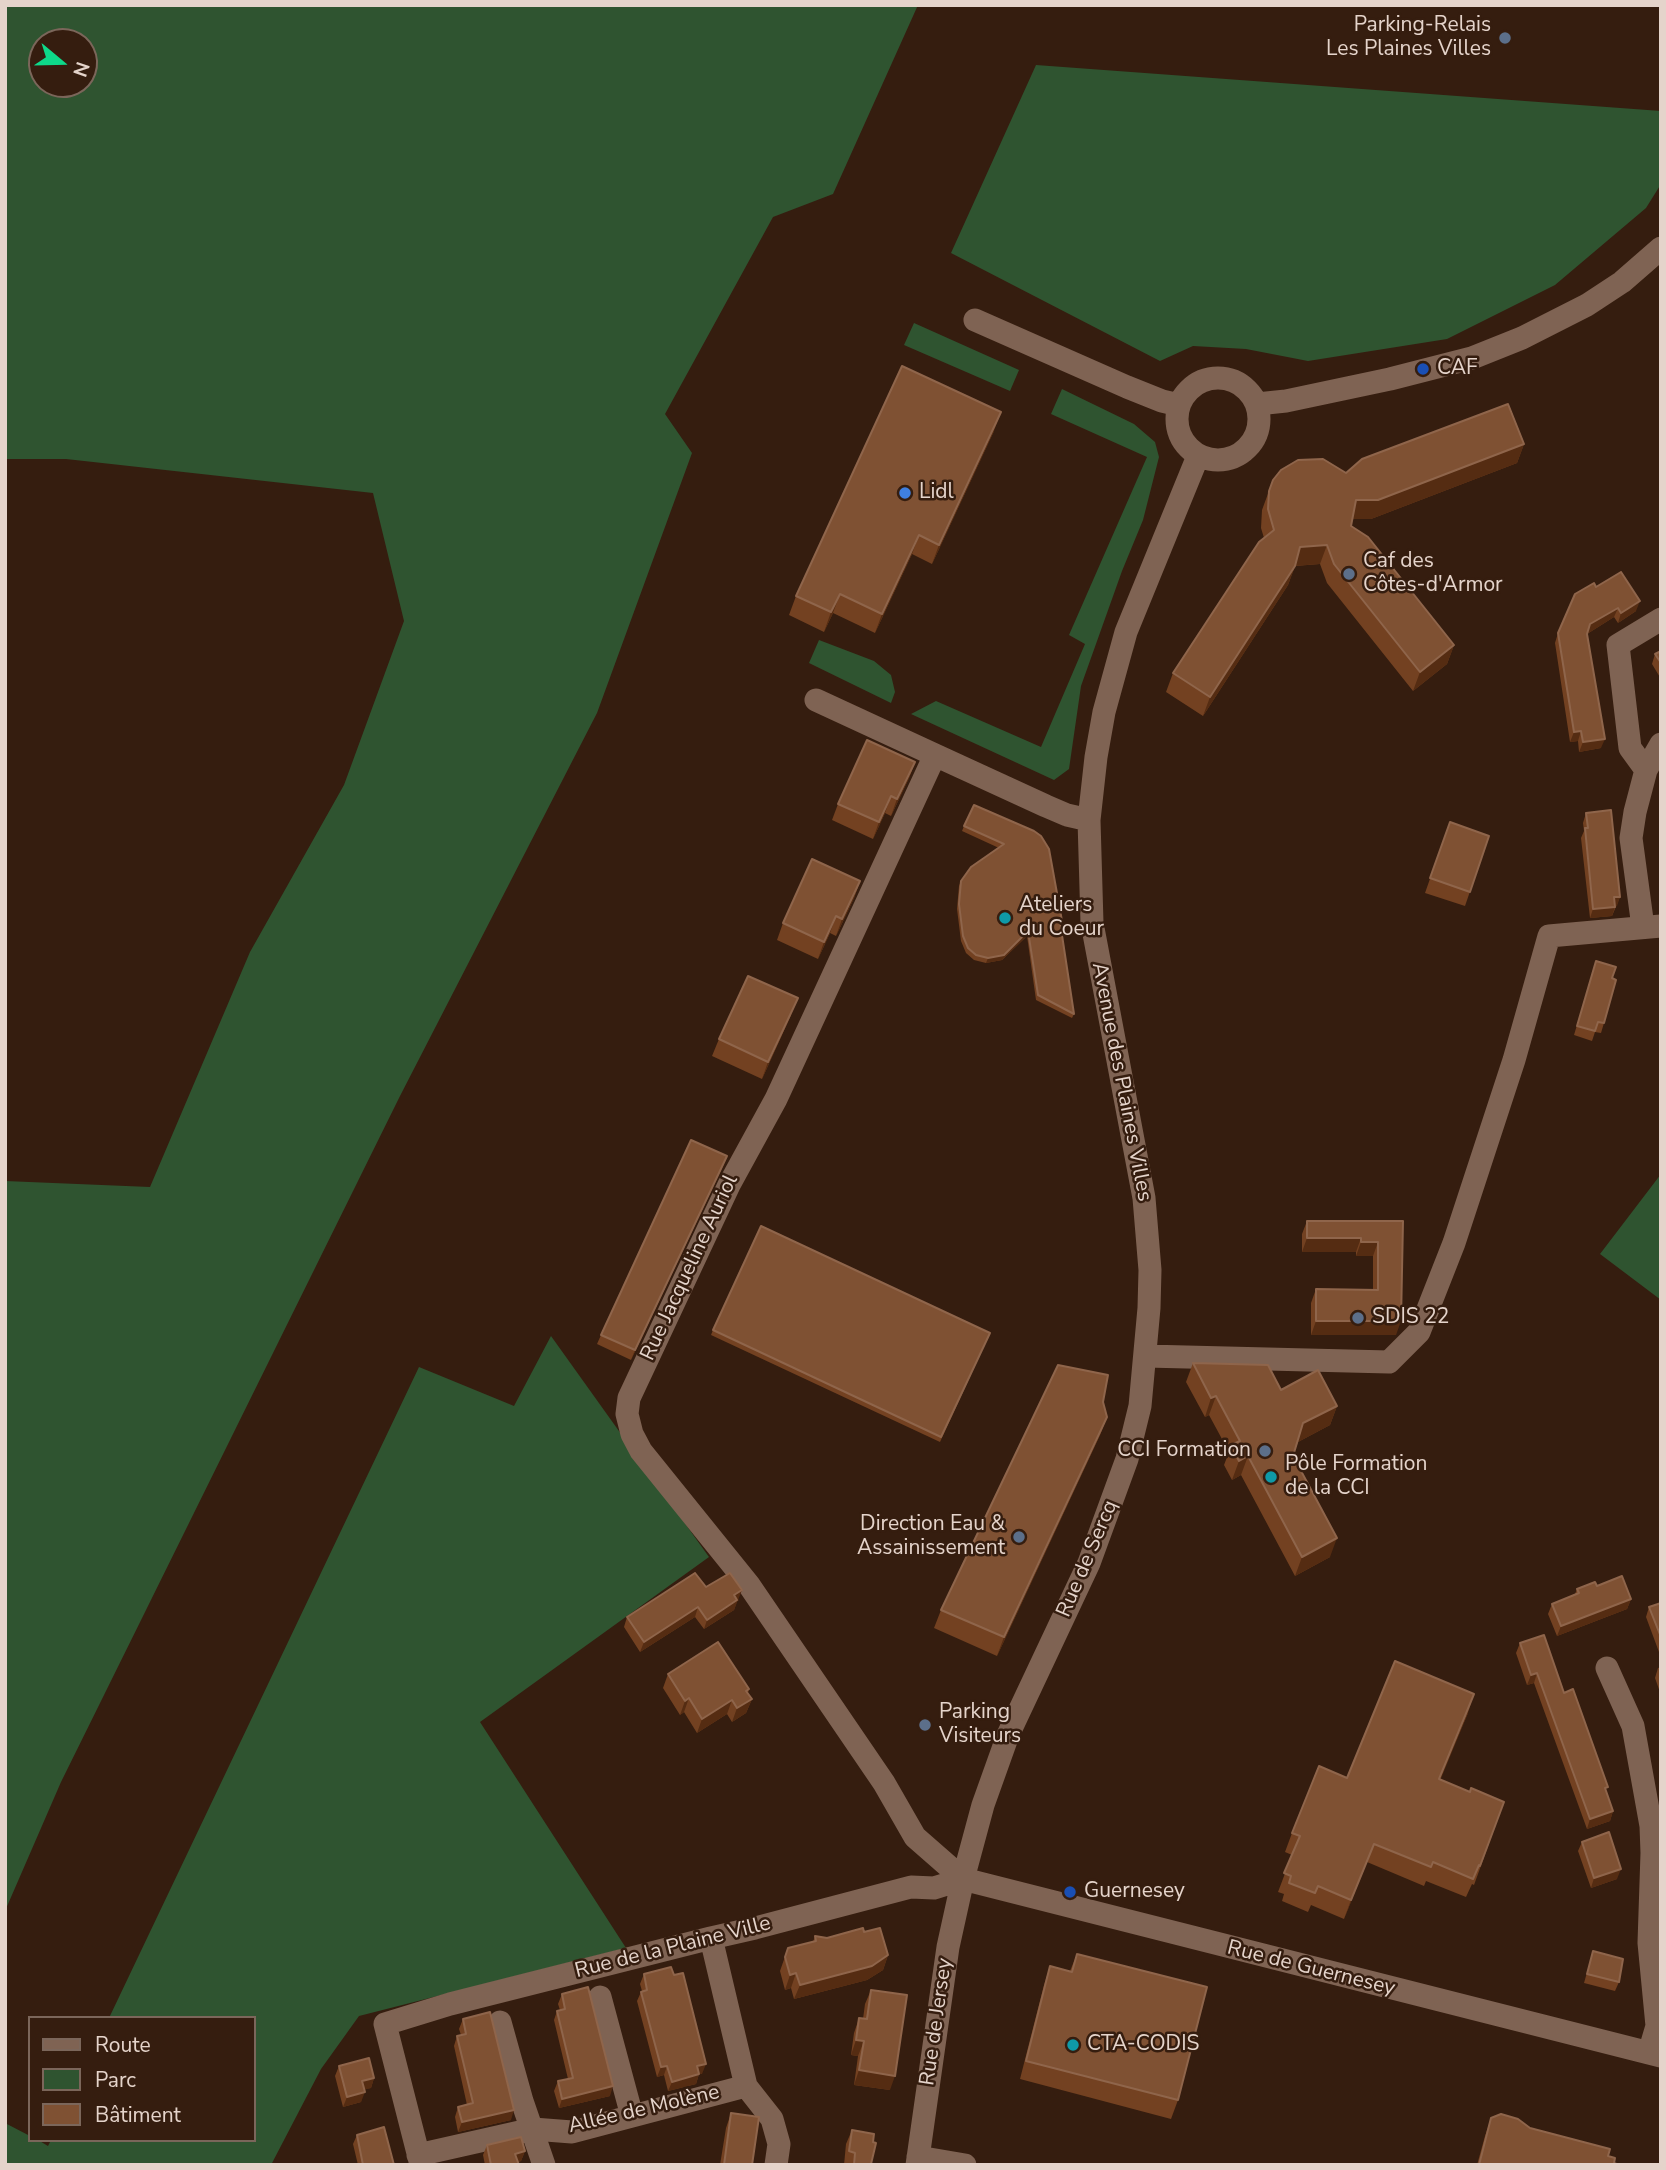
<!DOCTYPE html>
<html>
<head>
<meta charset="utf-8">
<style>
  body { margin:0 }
  #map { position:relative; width:1666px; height:2170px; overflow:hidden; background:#351d0f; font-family:"Nunito Sans",sans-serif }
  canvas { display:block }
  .frame { position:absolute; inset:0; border:7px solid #e5d4cb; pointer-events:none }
  .legend { position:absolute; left:28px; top:2016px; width:228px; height:126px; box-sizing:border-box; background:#351d0f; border:2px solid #7b665a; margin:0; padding:9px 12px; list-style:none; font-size:21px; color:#e5d4cb }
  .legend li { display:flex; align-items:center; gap:14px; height:35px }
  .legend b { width:35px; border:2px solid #7b665a }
  .north { position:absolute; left:28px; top:28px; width:70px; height:70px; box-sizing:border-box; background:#351d0f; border:2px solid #7b665a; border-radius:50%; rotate:109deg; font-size:19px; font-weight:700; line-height:28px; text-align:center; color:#e5d4cb }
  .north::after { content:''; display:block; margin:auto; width:24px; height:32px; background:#0ed98a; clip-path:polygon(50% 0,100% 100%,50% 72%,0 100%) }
</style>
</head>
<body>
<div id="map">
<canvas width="1666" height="2170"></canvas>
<div class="frame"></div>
<ul class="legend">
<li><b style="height:9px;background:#7f6353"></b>Route</li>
<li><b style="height:19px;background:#2f5430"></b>Parc</li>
<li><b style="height:19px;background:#7f5133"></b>Bâtiment</li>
</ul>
<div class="north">N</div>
</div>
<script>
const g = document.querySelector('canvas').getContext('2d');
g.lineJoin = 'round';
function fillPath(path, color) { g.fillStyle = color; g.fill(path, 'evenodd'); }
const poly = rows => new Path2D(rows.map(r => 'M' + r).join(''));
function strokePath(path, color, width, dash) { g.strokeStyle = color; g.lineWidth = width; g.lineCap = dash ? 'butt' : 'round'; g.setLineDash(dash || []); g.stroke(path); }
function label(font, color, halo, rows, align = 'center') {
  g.font = font + ' "Nunito Sans",sans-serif'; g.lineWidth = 5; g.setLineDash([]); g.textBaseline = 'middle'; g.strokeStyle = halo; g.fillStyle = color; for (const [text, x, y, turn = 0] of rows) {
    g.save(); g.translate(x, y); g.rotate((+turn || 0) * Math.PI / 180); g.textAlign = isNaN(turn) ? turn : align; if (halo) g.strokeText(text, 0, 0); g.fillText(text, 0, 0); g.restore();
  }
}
fillPath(poly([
  [5,5,918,5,833,194,773,217,665,414,692,453,597,713,400,1096,61,1782,5,1911,5,1181,150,1187,250,952,344,785,404,621,373,493,66,459,5,459],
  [42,42,84,42,84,84,42,84],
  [1036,65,1661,111,1661,184,1646,208,1555,285,1447,339,1308,361,1246,349,1193,346,1160,361,951,253],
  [914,323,1019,370,1010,391,904,345],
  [1062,389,1134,424,1155,442,1159,457,1143,520,1122,571,1081,686,1069,769,1054,780,911,714,936,701,1041,747,1085,644,1069,635,1147,457,1051,414],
  [819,640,874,661,891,675,895,692,891,703,809,663],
  [1661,1174,1661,1300,1600,1254],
  [551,1336,709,1557,480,1722,626,1948,359,2016,321,2069,271,2165,5,2165,5,2123,30,2136,30,2140,38,2140,48,2146,51,2140,254,2140,254,2018,109,2018,419,1367,514,1406]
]), '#2f5430');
strokePath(poly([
  [975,320,1127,387,1162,401,1179,405],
  '1177 419a41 41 0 1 1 82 0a41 41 0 1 1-82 0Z',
  [1257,404,1286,401,1390,379,1472,358,1522,338,1587,305,1622,282,1661,248],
  [816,700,935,755],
  [1646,770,1630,748,1618,645,1661,619],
  [1089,820,1067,815,1046,806,935,755,776,1099,729,1185,629,1398,627,1414,632,1434,641,1451,749,1585,884,1783,915,1837,963,1879,1661,2056],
  [1643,927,1631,838,1635,812,1646,770,1661,744],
  [1146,1356,1389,1362,1419,1332,1454,1243,1514,1060,1549,936,1661,926],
  [1607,1668,1633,1726,1651,1826,1652,1853,1649,1943,1657,2026,1649,2053],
  [711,1938,746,2086,772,2119,779,2144,776,2165],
  [600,1997,632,2116],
  [500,2022,522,2101,544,2165],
  [418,2155,533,2129,572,2132,746,2086],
  [918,2157,965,2165],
  [421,2165,385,2024,450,2004,711,1938,755,1928,911,1887,934,1888,963,1879],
  [917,2165,948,1947,963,1879,983,1805,1008,1735,1089,1563,1127,1459,1140,1406,1149,1308,1150,1270,1144,1198,1092,923,1089,820,1096,757,1104,712,1126,632,1198,456]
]), '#7f6353', 23);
fillPath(poly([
  [994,431,932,564,912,554,875,633,833,613,824,632,789,615,796,596],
  [1524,444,1517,463,1371,519,1352,519,1351,526,1454,645,1447,664,1413,691,1327,583,1320,564,1295,566,1288,585,1203,716,1166,692,1173,673,1264,538,1261,528,1262,510,1273,480,1346,473],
  [1596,587,1636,611,1618,623,1614,617,1587,634,1601,748,1579,752,1578,741,1570,742,1555,643,1558,633],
  [1661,651,1661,679,1652,664,1655,654],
  [915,762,909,778,891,816,885,813,873,839,832,820,838,804],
  [1586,813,1620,897,1612,916,1590,918,1581,838,1584,831,1583,823],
  [1450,822,1489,836,1465,906,1425,893],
  [964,826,1034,831,1060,926,1074,1014,1072,1018,1036,1000,1027,936,1002,960,986,963,974,960,966,953,961,941,957,909,959,886,961,881,999,848,962,831],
  [860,881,854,898,836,936,830,933,818,959,777,940,783,923],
  [1596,961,1612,978,1604,1023,1601,1033,1595,1032,1592,1041,1574,1035],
  [791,1015,762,1079,712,1056,719,1039],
  [727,1156,723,1166,631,1360,597,1344,601,1335],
  [1307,1221,1403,1221,1396,1335,1311,1335,1311,1303,1316,1289,1373,1290,1373,1256,1356,1256,1356,1252,1302,1252,1302,1234],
  [713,1330,988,1338,940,1442,711,1335],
  [1193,1363,1337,1406,1330,1425,1298,1442,1293,1456,1330,1557,1295,1576,1241,1475,1232,1480,1224,1465,1229,1452,1209,1415,1205,1417,1186,1382],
  [1103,1402,1107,1417,1100,1435,997,1656,934,1628,941,1610],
  [1597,1586,1631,1599,1627,1609,1557,1636,1548,1614,1552,1604,1575,1594,1577,1589],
  [706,1587,739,1600,737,1601,734,1610,704,1629,695,1617,640,1652,624,1627,627,1617],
  [1661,1603,1661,1652,1659,1652,1646,1617,1649,1607],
  [1520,1643,1564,1693,1606,1791,1613,1811,1610,1821,1587,1829,1534,1683,1527,1685,1516,1653],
  [1661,1667,1661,1695,1655,1678,1658,1668],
  [668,1674,749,1689,748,1693,752,1699,746,1713,732,1722,727,1714,697,1733,684,1712,680,1715,663,1688],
  [1468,1713,1440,1779,1470,1792,1504,1802,1474,1885,1472,1884,1466,1897,1426,1881,1424,1886,1367,1862,1344,1919,1311,1905,1308,1912,1282,1901,1284,1894,1278,1892,1292,1855,1285,1852,1292,1833,1347,1778],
  [1582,1842,1617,1879,1591,1888,1578,1851],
  [864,1932,888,1955,883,1970,867,1980,794,1999,791,1988,785,1990,780,1971,788,1948,813,1942,815,1936,827,1938],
  [1593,1951,1619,1982,1615,1991,1584,1983],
  [1077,1954,1178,2100,1171,2119,1020,2079,1044,1985,1050,1966,1070,1971],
  [644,1974,702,2074,699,2074,696,2084,668,2091,664,2075,657,2077,637,2001,641,1992,642,1991,640,1984],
  [871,1990,890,2090,854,2085,858,2056,851,2055,854,2033,859,2018,863,2019,865,2004],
  [562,1994,610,2096,559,2108,554,2091,558,2081,568,2079,554,2020,557,2011,560,2010,558,2004],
  [463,2019,511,2120,458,2132,455,2117,458,2107,467,2105,454,2046,457,2036,461,2035,459,2029],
  [339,2066,374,2078,371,2088,364,2089,361,2102,343,2107,335,2076],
  [731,2113,752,2165,720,2165,726,2128],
  [1491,2118,1530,2128,1608,2156,1614,2163,1619,2165,1477,2165,1485,2136],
  [852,2130,871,2164,876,2165,844,2165,846,2144],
  [357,2135,394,2165,358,2165,353,2144],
  [487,2145,525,2151,521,2161,518,2162,519,2165,485,2165,483,2155]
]), '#734121');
fillPath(poly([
  [1001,412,994,431,932,564,939,545],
  [1524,444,1517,463,1371,519,1349,519,1356,500],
  [919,535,912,554,875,633,882,614],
  [1327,545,1320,564,1293,566,1300,547],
  [1295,566,1288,585,1203,716,1210,697],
  [840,594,833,613,824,632,831,612],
  [1640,601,1636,611,1618,623,1621,613],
  [1618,608,1614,617,1587,634,1590,624],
  [1454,645,1447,664,1413,691,1420,672],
  [1581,731,1578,741,1570,742,1574,732],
  [1605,739,1601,748,1579,752,1583,742],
  [915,762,909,778,891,816,897,799],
  [891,796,885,813,873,839,879,822],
  [860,881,854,898,836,936,842,919],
  [1614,897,1620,897,1617,906,1615,907,1612,916,1590,918,1593,909],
  [836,916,830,933,818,959,824,942],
  [1028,931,1027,936,1002,960,986,963,988,958],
  [798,998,791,1015,762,1079,768,1062],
  [727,1156,723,1166,631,1360,635,1350],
  [1307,1238,1361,1238,1356,1252,1302,1252],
  [1361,1242,1378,1242,1373,1256,1356,1256],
  [1316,1321,1401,1321,1396,1335,1311,1335],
  [1216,1396,1209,1415,1205,1417,1211,1398],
  [1337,1406,1330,1425,1296,1443,1303,1423],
  [1107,1417,1100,1435,997,1656,1004,1637],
  [1248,1456,1241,1475,1232,1480,1239,1461],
  [1337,1538,1330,1557,1295,1576,1302,1557],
  [742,1590,734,1610,704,1629,707,1620,734,1595],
  [1631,1599,1627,1609,1557,1636,1561,1626],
  [698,1607,695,1617,640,1652,644,1642],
  [1537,1673,1534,1683,1527,1685,1531,1675],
  [1474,1694,1468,1713,1433,1798,1439,1779],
  [689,1698,684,1712,680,1715,685,1701],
  [752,1699,746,1713,732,1722,737,1708],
  [732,1700,727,1714,697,1733,702,1719],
  [1613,1811,1610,1821,1587,1829,1590,1819],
  [1374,1844,1367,1862,1344,1919,1351,1900],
  [1621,1869,1617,1879,1591,1888,1594,1878],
  [888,1955,883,1970,867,1980,794,1999,800,1985],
  [796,1973,791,1988,785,1990,790,1975],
  [856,2040,864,2041,858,2056,851,2055],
  [706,2064,702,2074,699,2074,696,2084,668,2091,672,2082,697,2066],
  [667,2066,664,2075,657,2077,661,2067],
  [859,2070,895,2076,890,2090,854,2085],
  [374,2078,371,2088,359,2091,362,2081],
  [613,2086,610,2096,559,2108,562,2099],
  [365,2092,361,2102,343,2107,347,2097],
  [514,2110,511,2120,458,2132,462,2122],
  [525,2151,521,2161,512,2164,515,2154]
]), '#552c12');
const building = poly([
  [902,366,1001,412,939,545,919,535,882,614,840,594,831,612,796,596,902,366],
  [1508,404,1524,444,1378,500,1356,500,1351,526,1368,537,1454,645,1420,672,1334,564,1327,545,1300,547,1295,566,1210,697,1173,673,1259,542,1274,530,1268,509,1269,491,1273,480,1281,470,1298,460,1323,459,1346,473,1362,459,1508,404],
  [1621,572,1640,601,1621,613,1618,608,1590,624,1587,634,1605,739,1583,742,1581,731,1574,732,1558,633,1575,594,1594,583,1596,587,1621,572],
  [1661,651,1661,663,1655,654,1661,651],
  [867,740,915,762,897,799,891,796,879,822,838,804,867,740],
  [974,805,1034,831,1041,836,1049,849,1062,921,1060,922,1074,1014,1038,995,1028,931,1004,955,988,958,976,955,968,948,963,936,959,904,961,881,971,867,1004,844,964,826,974,805],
  [1611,810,1620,897,1614,897,1615,907,1593,909,1585,828,1588,828,1586,813,1611,810],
  [1450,822,1489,836,1470,892,1430,878,1450,822],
  [812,859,860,881,842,919,836,916,824,942,783,923,812,859],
  [1596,961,1616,967,1612,978,1616,980,1604,1023,1598,1022,1595,1031,1577,1026,1596,961],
  [748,976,798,998,768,1062,719,1039,748,976],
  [691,1140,727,1156,635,1350,601,1335,691,1140],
  [1307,1221,1403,1221,1401,1321,1316,1321,1316,1289,1378,1290,1378,1242,1361,1242,1361,1238,1307,1238,1307,1221],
  [761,1226,990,1333,941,1437,713,1330,761,1226],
  [1193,1363,1268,1365,1281,1390,1318,1370,1337,1406,1303,1423,1293,1456,1337,1538,1302,1557,1248,1456,1239,1461,1231,1445,1240,1441,1216,1396,1211,1398,1193,1363],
  [1058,1365,1108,1375,1103,1402,1107,1417,1004,1637,941,1610,1058,1365],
  [695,1573,706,1587,730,1573,742,1590,734,1595,737,1600,707,1620,698,1607,644,1642,627,1617,695,1573],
  [1622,1576,1631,1599,1561,1626,1552,1604,1579,1593,1577,1589,1595,1582,1597,1586,1622,1576],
  [1661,1603,1661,1637,1649,1607,1661,1603],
  [1544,1635,1564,1693,1573,1689,1608,1787,1605,1788,1613,1811,1590,1819,1537,1673,1531,1675,1520,1643,1544,1635],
  [718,1642,749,1689,746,1691,752,1699,737,1708,732,1700,702,1719,689,1698,685,1701,668,1674,718,1642],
  [1395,1661,1474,1694,1439,1779,1470,1792,1471,1788,1504,1802,1480,1866,1479,1865,1473,1879,1433,1862,1431,1867,1374,1844,1351,1900,1318,1886,1315,1893,1289,1883,1291,1876,1284,1873,1300,1836,1292,1833,1319,1766,1347,1778,1395,1661],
  [1609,1832,1621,1869,1594,1878,1582,1842,1609,1832],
  [863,1928,864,1932,880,1928,888,1955,872,1966,800,1985,796,1973,790,1975,785,1957,788,1948,816,1941,815,1936,827,1938,863,1928],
  [1593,1951,1623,1959,1619,1982,1587,1974,1593,1951],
  [1077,1954,1207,1987,1178,2100,1026,2061,1050,1966,1072,1972,1077,1954],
  [671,1967,674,1975,683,1973,706,2064,697,2066,699,2074,672,2082,667,2066,661,2067,641,1992,647,1990,644,1974,671,1967],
  [588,1987,613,2086,562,2099,558,2081,573,2078,557,2011,565,2009,562,1994,588,1987],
  [871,1990,907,1995,895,2076,859,2070,864,2041,856,2040,859,2018,867,2019,871,1990],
  [490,2012,514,2110,462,2122,458,2107,473,2103,457,2036,466,2034,463,2019,490,2012],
  [369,2058,374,2078,362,2081,365,2092,347,2097,339,2066,369,2058],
  [731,2113,759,2117,752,2165,724,2165,731,2113],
  [1501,2114,1518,2119,1530,2128,1610,2149,1608,2156,1615,2158,1614,2163,1619,2165,1479,2165,1491,2118,1501,2114],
  [384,2127,394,2165,363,2165,357,2135,384,2127],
  [852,2130,874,2134,873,2142,876,2143,871,2164,876,2165,854,2165,855,2153,849,2151,852,2130],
  [521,2137,525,2151,515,2154,519,2165,491,2165,487,2145,521,2137]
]);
fillPath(building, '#7f5133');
strokePath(building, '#8f654b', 2);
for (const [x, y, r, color] of [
  [1505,38,7,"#5c6f8a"],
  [1423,369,7,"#1a4fb4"],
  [905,493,7,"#3f7fe0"],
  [1349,574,7,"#5c6f8a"],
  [1005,918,7,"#0f9aa8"],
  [1358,1318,7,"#5c6f8a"],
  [1265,1451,7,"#5c6f8a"],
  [1271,1477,7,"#0f9aa8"],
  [1019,1537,7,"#5c6f8a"],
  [925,1725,7,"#5c6f8a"],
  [1070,1892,7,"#1a4fb4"],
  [1073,2045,7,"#0f9aa8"]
]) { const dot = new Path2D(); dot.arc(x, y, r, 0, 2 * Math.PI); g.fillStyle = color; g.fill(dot); strokePath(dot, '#351d0f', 2.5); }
label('21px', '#e5d4cb', '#351d0f', [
  ["Parking-Relais",1491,26,"right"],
  ["Les Plaines Villes",1491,50,"right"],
  ["CAF",1437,369],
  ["Lidl",919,493],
  ["Caf des",1363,562],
  ["Côtes-d'Armor",1363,586],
  ["Ateliers",1019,906],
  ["du Coeur",1019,930],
  ["SDIS 22",1372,1318],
  ["CCI Formation",1251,1451,"right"],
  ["Pôle Formation",1285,1465],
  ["de la CCI",1285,1489],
  ["Direction Eau &",1005,1525,"right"],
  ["Assainissement",1005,1549,"right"],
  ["Parking",939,1713],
  ["Visiteurs",939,1737],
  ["Guernesey",1084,1892],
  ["CTA-CODIS",1087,2045]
], 'left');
label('21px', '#e5d4cb', '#351d0f', [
  ["Avenue des Plaines Villes",1121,1082,79],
  ["Rue Jacqueline Auriol",690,1268,-65],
  ["Rue de Sercq",1088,1559,-67],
  ["Rue de la Plaine Ville",673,1948,-14],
  ["Rue de Guernesey",1311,1969,14],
  ["Rue de Jersey",937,2022,-82],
  ["Allée de Molène",644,2110,-13]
]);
</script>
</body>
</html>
